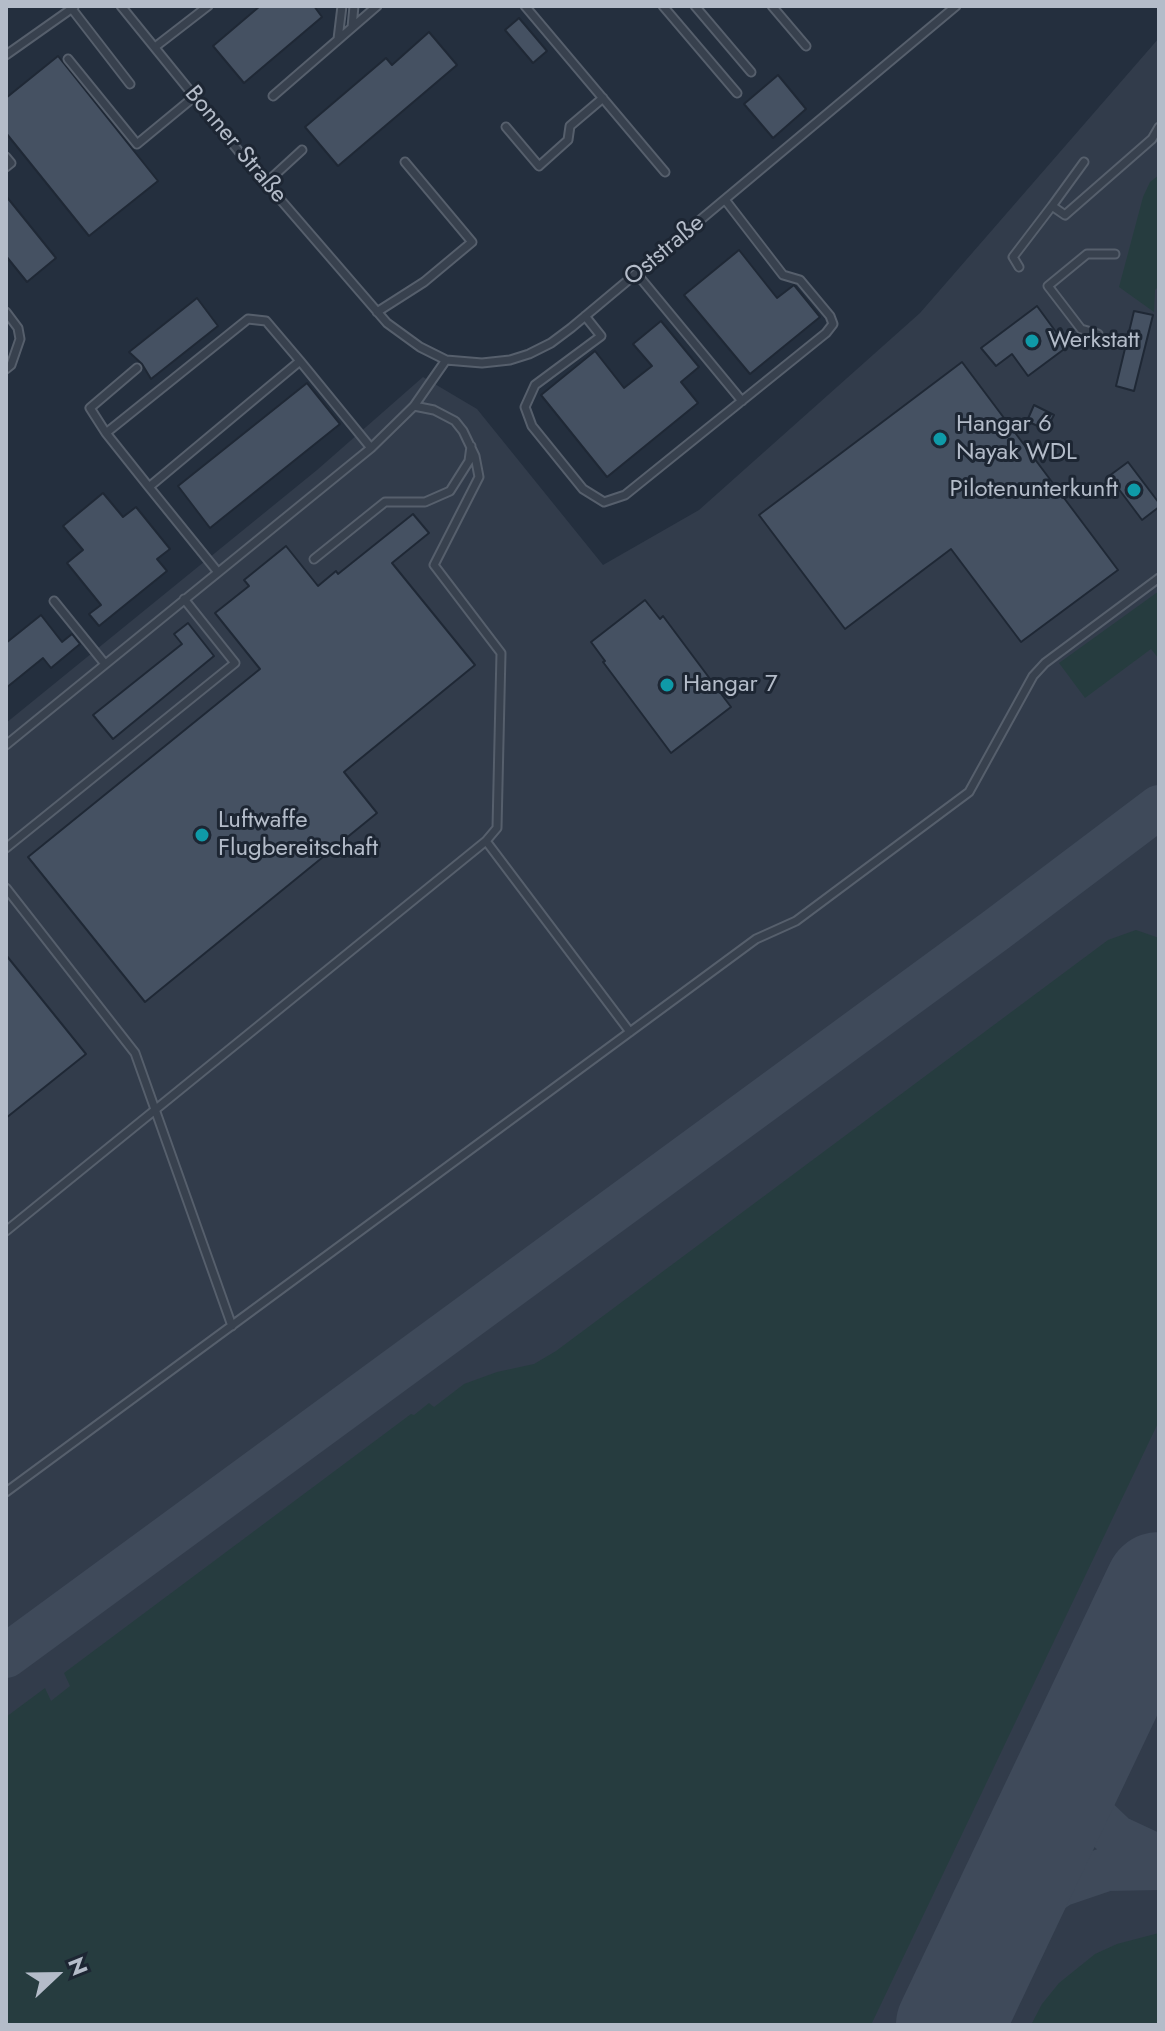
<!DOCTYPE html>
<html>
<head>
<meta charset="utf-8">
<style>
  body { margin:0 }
  #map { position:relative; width:1165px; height:2031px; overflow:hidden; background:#242f3e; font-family:Jost,sans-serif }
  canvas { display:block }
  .frame { position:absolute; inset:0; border:8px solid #b4bcc9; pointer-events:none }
  .north { position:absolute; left:16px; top:1935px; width:80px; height:80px; -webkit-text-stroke:6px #1d2633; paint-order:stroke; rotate:68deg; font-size:22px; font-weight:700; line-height:32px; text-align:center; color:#b4bcc9 }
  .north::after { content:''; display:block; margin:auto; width:28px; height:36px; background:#b4bcc9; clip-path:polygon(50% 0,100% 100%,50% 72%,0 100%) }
</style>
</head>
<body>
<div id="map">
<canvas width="1165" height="2031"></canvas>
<div class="frame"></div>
<div class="north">N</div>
</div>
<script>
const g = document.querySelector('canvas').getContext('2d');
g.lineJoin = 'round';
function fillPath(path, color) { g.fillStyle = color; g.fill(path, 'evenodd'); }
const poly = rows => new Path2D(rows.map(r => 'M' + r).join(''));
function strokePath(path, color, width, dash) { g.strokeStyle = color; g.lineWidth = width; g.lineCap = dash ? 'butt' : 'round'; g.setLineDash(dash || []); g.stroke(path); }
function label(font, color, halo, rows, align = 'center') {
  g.font = font + ' Jost,sans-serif'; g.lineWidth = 6; g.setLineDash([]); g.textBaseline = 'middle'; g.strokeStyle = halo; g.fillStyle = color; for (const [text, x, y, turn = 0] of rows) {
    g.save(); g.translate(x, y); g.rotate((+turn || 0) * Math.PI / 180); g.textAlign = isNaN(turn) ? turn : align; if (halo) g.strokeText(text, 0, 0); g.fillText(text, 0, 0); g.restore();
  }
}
fillPath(poly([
  [1159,38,1159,2025,6,2025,6,723,317,470,423,377,477,409,603,565,699,510,920,313]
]), '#323c4b');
fillPath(poly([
  [1159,175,1159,286,1155,290,1154,312,1119,287,1143,197,1150,182],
  [1159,591,1159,659,1151,649,1085,698,1059,663],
  [1136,930,1159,938,1159,1421,871,2025,6,2025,6,1717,45,1688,51,1701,70,1686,64,1673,411,1414,414,1415,429,1403,434,1407,464,1384,497,1372,534,1364,556,1351,1108,940],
  [1159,1933,1159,2025,1031,2025,1042,2004,1059,1983,1095,1954,1117,1944]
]), '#263c3f');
strokePath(poly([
  [6,1656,996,930,1159,807],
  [1093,1725,1082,1765,1081,1781,1093,1815,1116,1837,1159,1857],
  [983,1955,1017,1915,1060,1885,1107,1869,1159,1868]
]), '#3f4a5a', 44);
strokePath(poly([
  [950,2025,1159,1586]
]), '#3f4a5a', 108);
const building = poly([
  [260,6,314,6,322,17,244,83,213,46,260,6],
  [519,18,547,51,533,63,505,30,519,18],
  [429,32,457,65,338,166,305,127,386,58,392,65,429,32],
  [58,56,158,181,89,236,6,133,6,98,58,56],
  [778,75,806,109,773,138,744,104,778,75],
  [6,196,56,258,27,282,6,256,6,196],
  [739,250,777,298,794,285,820,317,750,374,684,295,739,250],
  [197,298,218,326,151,379,142,364,129,352,197,298],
  [1037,306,1067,347,1028,376,1012,354,996,366,981,348,1037,306],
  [1134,311,1153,315,1134,391,1116,386,1134,311],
  [661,321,699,367,681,382,698,403,607,477,541,395,595,351,624,388,652,366,633,344,661,321],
  [962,362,1118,570,1021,642,951,549,845,629,759,515,962,362],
  [307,383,340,424,210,528,178,486,307,383],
  [1034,405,1054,415,1046,430,1027,421,1034,405],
  [1128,462,1159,503,1159,507,1142,520,1109,476,1128,462],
  [103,493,123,517,136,507,170,549,157,559,167,571,99,626,89,614,101,605,67,563,83,550,63,526,103,493],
  [413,514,429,533,392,563,475,665,344,772,377,813,145,1002,28,857,260,669,215,613,249,586,244,580,286,546,318,586,336,571,338,574,413,514],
  [645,600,660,619,663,616,731,707,671,753,603,662,605,661,591,642,645,600],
  [41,615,62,642,72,634,80,644,51,668,43,658,6,688,6,643,41,615],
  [188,623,214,656,113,739,93,715,182,644,174,634,188,623],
  [6,955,86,1054,6,1118,6,955]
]);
fillPath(building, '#455162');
strokePath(building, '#1f2835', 2);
const service = poly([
  [121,6,241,154,387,323,420,347,446,360,482,363,510,360,529,354,551,343,571,328,956,6],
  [525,6,665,172],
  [663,6,737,93],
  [695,6,751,72],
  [772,6,806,46],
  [72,9,130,84],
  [352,27,354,6],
  [338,39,342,6],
  [155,47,208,6],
  [6,55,74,7],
  [68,59,137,144,194,97],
  [273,96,377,6],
  [506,127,539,166,568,140,570,126,603,98],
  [6,157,11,163,6,167],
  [266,183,302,150],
  [1052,206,1084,162],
  [1019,267,1013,257,1052,206,1065,215,1152,139,1159,127],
  [637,274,742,401],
  [377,312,424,282,472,242,405,162],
  [585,316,601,336,535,385,525,407,532,426,583,489,604,502,625,495,826,333,833,324,830,316,800,280,783,275,726,201],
  [1098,334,1081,329,1048,286,1087,254,1115,254],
  [6,369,11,365,20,339,18,328,6,312],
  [106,433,90,408,137,368],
  [149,487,106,433,248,319,266,321,300,361],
  [314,559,385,502,425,502,450,491,469,461,471,446],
  [217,571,149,487,300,361,371,448],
  [54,601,105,664],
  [6,745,371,448,414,406,446,360],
  [486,841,630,1032],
  [6,848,235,663,184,599],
  [6,888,135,1053,232,1326],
  [6,1231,486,841,497,828,501,653,434,565,479,477,475,456,463,431,455,421,434,410,414,406],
  [6,1492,756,939,796,921,969,792,1033,676,1045,663,1159,578]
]);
strokePath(service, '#565f6c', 11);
strokePath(service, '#38414e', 7);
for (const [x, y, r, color] of [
  [1032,341,8,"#0f9aa8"],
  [940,439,8,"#0f9aa8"],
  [1134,490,8,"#0f9aa8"],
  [667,685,8,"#0f9aa8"],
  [202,835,8,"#0f9aa8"]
]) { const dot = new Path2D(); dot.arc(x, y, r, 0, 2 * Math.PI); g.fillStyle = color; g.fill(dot); strokePath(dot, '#1d2633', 3); }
label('24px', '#b4bcc9', '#1d2633', [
  ["Bonner Straße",235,145,50],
  ["Oststraße",665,251,-40]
]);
label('24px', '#b4bcc9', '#1d2633', [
  ["Werkstatt",1048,341],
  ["Hangar 6",956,425],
  ["Nayak WDL",956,453],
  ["Pilotenunterkunft",1118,490,"right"],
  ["Hangar 7",683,685],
  ["Luftwaffe",218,821],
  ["Flugbereitschaft",218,849]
], 'left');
</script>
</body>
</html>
